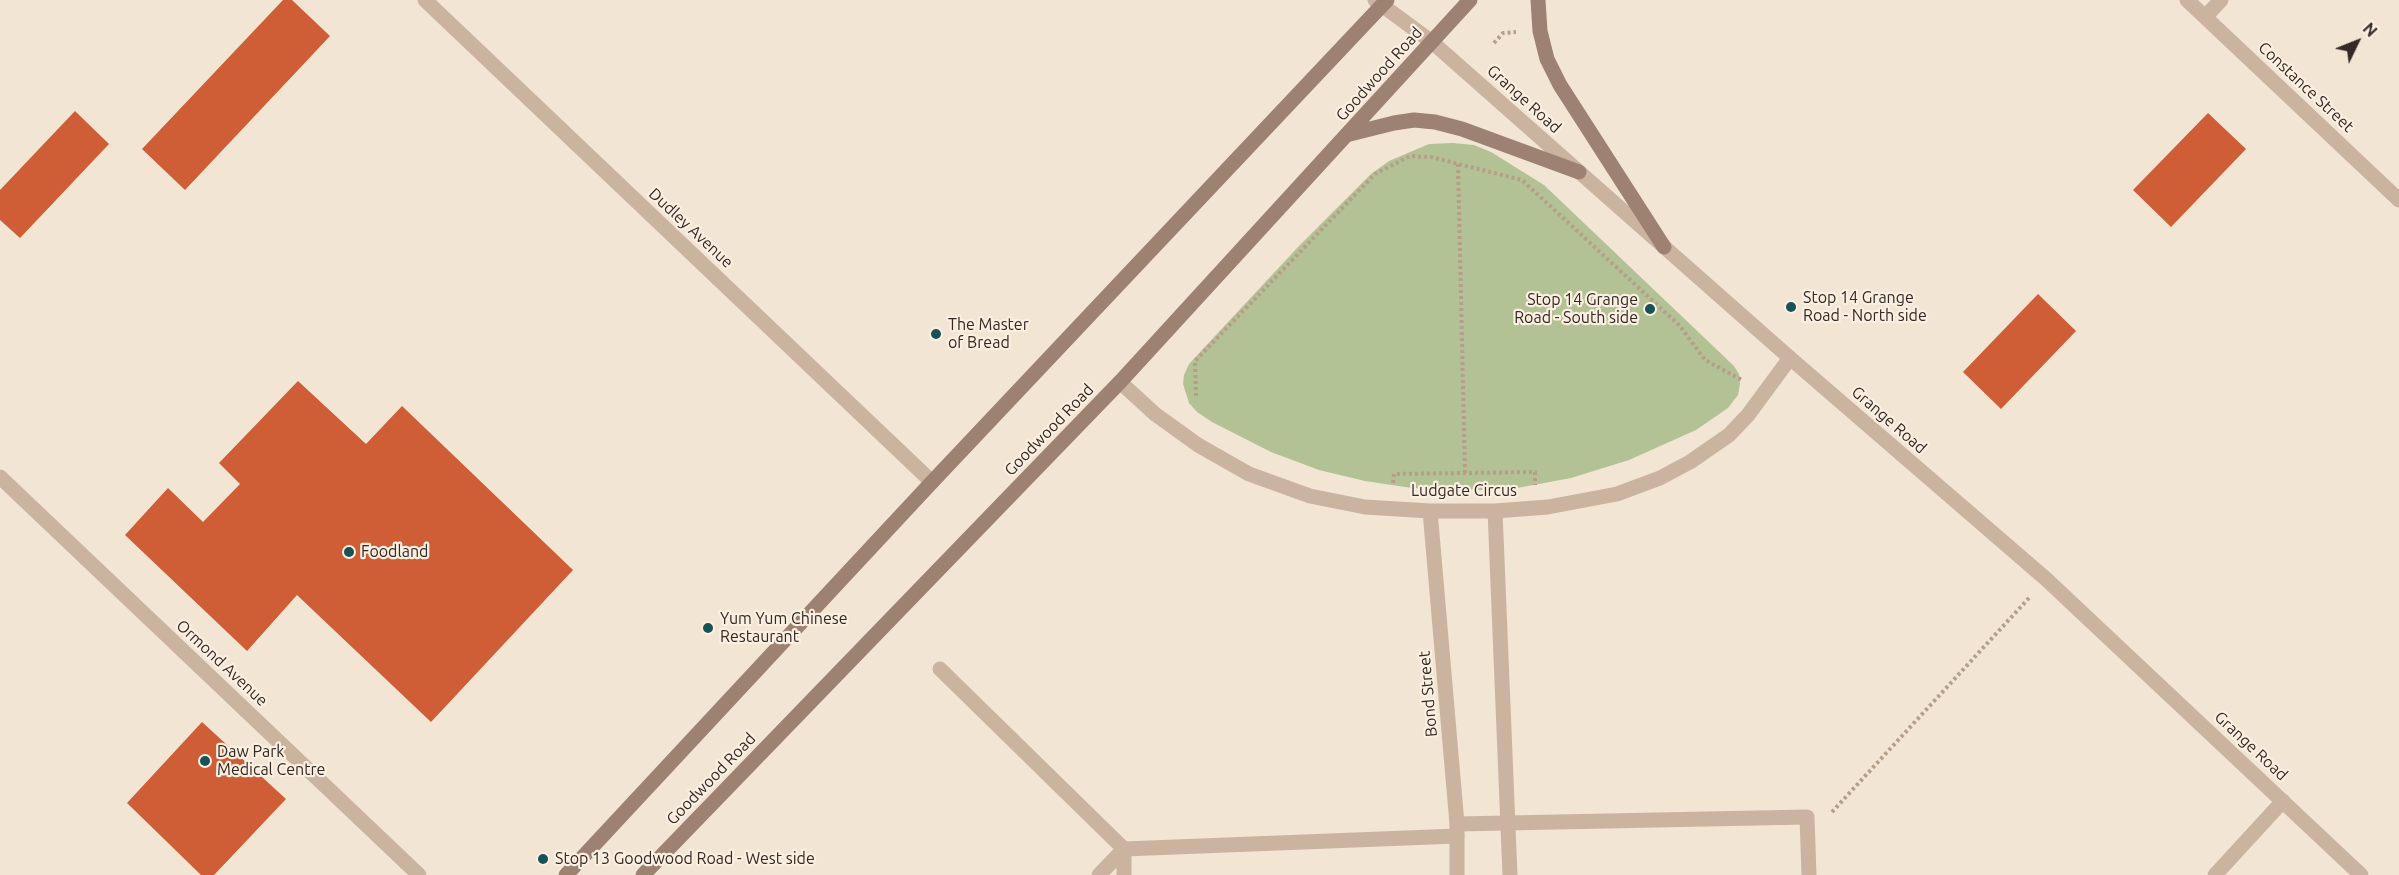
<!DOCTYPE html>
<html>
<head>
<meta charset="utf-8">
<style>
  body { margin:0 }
  #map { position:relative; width:2399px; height:875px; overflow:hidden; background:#f2e5d4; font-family:Ubuntu,sans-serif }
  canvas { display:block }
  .north { position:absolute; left:2327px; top:12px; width:60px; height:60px; -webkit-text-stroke:4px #faefe0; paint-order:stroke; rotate:47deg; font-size:16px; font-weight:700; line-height:24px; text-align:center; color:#342924 }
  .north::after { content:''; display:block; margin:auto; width:21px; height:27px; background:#342924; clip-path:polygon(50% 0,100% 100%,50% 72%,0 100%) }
</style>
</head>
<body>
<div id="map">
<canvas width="2399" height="875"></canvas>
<div class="north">N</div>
</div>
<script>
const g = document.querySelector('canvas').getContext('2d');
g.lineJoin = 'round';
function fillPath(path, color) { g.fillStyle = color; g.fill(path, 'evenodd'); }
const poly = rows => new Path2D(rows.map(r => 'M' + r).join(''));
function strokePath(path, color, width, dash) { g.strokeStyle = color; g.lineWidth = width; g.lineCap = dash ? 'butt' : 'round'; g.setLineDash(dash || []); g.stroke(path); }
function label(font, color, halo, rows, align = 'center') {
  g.font = font + ' Ubuntu,sans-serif'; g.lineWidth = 4.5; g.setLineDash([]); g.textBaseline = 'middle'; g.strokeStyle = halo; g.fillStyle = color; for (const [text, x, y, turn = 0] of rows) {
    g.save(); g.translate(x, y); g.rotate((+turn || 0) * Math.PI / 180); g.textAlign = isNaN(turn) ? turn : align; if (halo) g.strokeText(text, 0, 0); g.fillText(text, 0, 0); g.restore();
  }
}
fillPath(poly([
  [1453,143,1474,145,1491,152,1544,185,1734,366,1739,374,1740,384,1738,395,1728,408,1696,430,1629,460,1571,478,1517,488,1483,490,1412,488,1365,481,1319,470,1271,452,1212,422,1197,412,1189,403,1183,384,1184,375,1189,364,1298,247,1371,174,1389,161,1429,144]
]), '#b2c294');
fillPath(poly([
  [283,0,292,0,330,36,185,190,142,149],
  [75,111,109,144,20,238,0,220,0,190],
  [2208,113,2246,149,2171,227,2133,190],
  [2038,294,2076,331,2001,409,1963,372],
  [298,381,366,444,402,406,573,570,431,722,297,595,247,651,125,535,168,488,203,522,240,484,219,463],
  [202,722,286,799,214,875,201,875,127,803]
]), '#cf5d35');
strokePath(poly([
  [1494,43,1503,33,1516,32],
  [1458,164,1465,473],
  [1196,396,1195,361,1375,174,1410,156,1431,157,1522,180,1680,326,1705,360,1742,380],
  [1393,483,1394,474,1535,472,1535,485],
  [1832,812,2029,598]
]), '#b69e8a', 4, [3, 3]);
strokePath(poly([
  [940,669,1124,849,1457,836],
  [1457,824,1807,817,1809,875],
  [1099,875,1124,849,1124,875]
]), '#cab4a0', 15);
strokePath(poly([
  [425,0,932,482],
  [2187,0,2399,200],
  [2205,17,2221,0],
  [1120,382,1155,414,1198,445,1249,474,1310,496,1365,507,1430,511,1495,511,1548,507,1617,494,1660,478,1690,462,1729,435,1748,415,1790,358],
  [0,477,419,875],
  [1430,511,1457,824,1457,875],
  [1495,511,1510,875],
  [2215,875,2283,801]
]), '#cab4a0', 15);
strokePath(poly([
  [1375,0,1432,42,1790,358,2046,579,2361,875]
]), '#cab4a0', 15);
strokePath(poly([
  [1538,0,1540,31,1547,59,1560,85,1664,247],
  [1346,135,1394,123,1414,120,1435,122,1462,129,1579,172],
  [566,875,932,482,1387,0],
  [643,875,1120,382,1470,0]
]), '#9e8271', 15);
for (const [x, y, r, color] of [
  [1791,307,6,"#175258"],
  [1650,309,6,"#175258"],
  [936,334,6,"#175258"],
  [349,552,6,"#175258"],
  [708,628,6,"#175258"],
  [205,761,6,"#175258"],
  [543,859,6,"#175258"]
]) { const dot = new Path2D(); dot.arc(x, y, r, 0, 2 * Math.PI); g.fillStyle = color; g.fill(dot); strokePath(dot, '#faefe0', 2); }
label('16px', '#342924', '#faefe0', [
  ["Goodwood Road",1379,74,-48],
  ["Constance Street",2306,87,43],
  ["Grange Road",1524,99,42],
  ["Dudley Avenue",691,228,43],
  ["Grange Road",1889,420,41],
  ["Goodwood Road",1049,430,-46],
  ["Ludgate Circus",1464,491],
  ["Ormond Avenue",222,663,43],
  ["Bond Street",1428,694,-95],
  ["Grange Road",2251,746,43],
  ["Goodwood Road",711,779,-46]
]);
label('16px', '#342924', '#faefe0', [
  ["Stop 14 Grange",1803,298],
  ["Road - North side",1803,316],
  ["Stop 14 Grange",1638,300,"right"],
  ["Road - South side",1638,318,"right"],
  ["The Master",948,325],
  ["of Bread",948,343],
  ["Foodland",361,552],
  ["Yum Yum Chinese",720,619],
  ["Restaurant",720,637],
  ["Daw Park",217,752],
  ["Medical Centre",217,770],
  ["Stop 13 Goodwood Road - West side",555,859]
], 'left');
</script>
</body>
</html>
